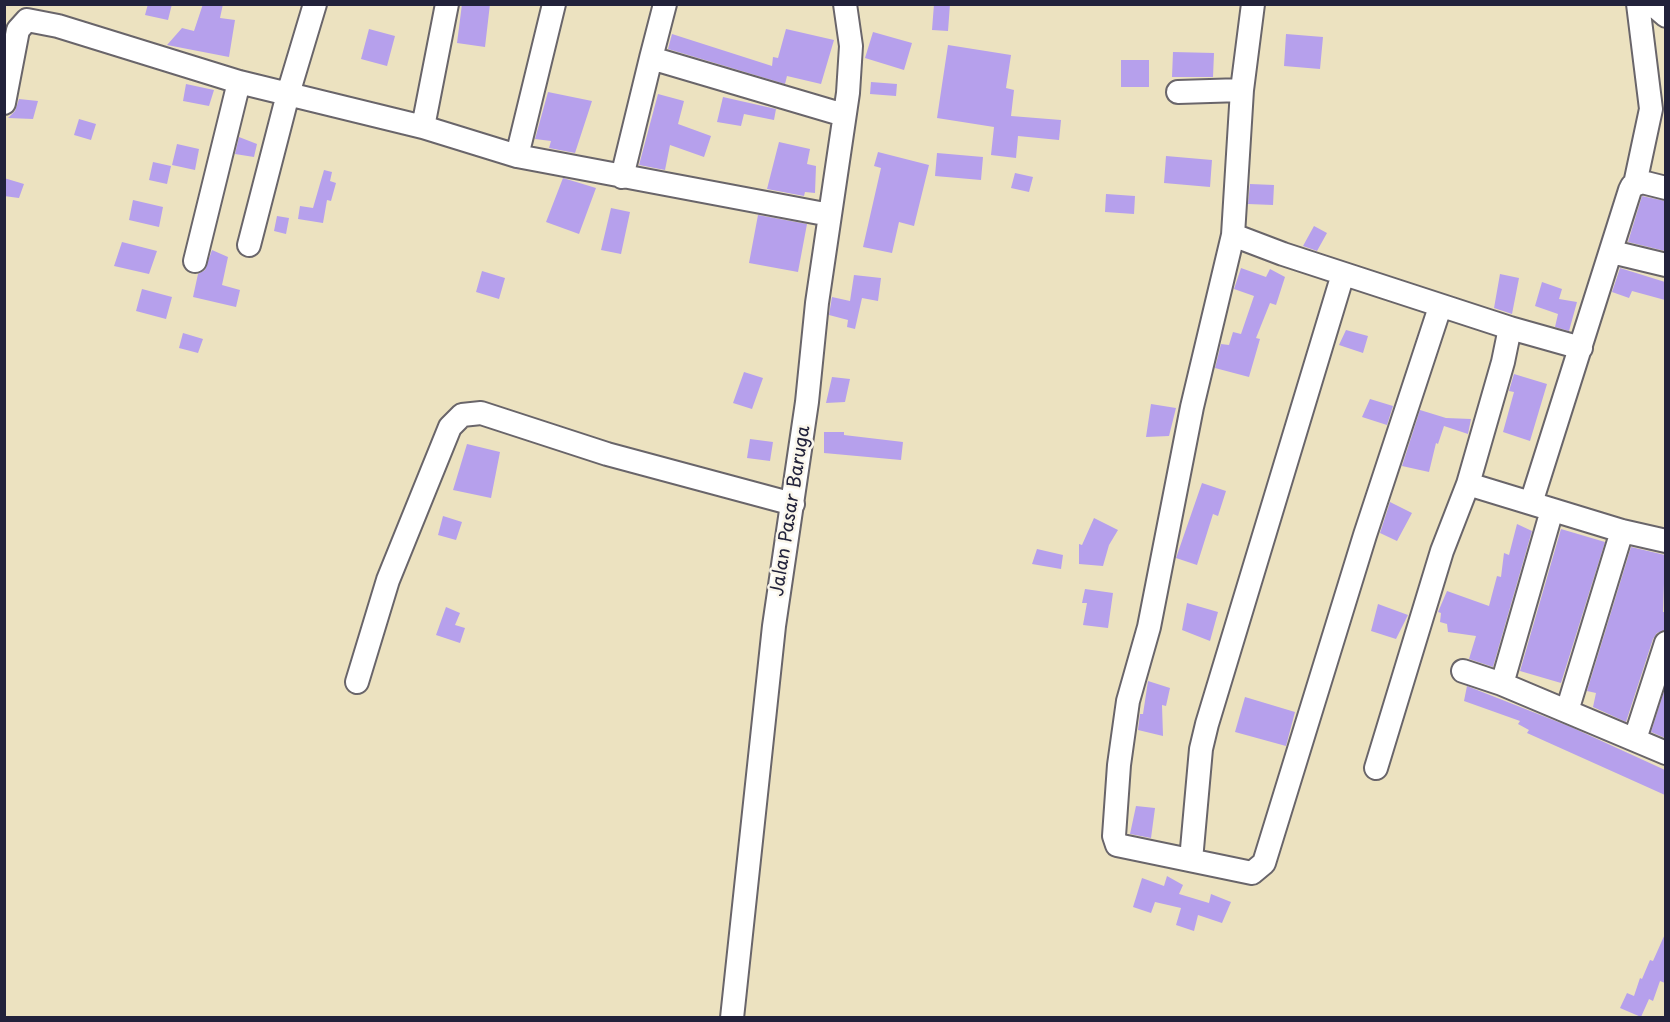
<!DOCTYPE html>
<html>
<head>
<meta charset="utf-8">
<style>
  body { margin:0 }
  #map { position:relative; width:1670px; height:1022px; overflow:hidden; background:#ece2c0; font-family:"Playpen Sans",sans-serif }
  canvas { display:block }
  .frame { position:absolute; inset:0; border:6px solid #22223b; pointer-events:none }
</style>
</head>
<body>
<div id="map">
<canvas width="1670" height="1022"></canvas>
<div class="frame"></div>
</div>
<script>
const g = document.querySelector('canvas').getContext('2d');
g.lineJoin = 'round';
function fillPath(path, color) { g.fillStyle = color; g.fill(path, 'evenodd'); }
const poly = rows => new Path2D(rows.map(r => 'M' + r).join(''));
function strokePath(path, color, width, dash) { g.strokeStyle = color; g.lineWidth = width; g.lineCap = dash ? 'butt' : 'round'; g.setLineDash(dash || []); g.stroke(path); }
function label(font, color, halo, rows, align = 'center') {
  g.font = font + ' "Playpen Sans",sans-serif'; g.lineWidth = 5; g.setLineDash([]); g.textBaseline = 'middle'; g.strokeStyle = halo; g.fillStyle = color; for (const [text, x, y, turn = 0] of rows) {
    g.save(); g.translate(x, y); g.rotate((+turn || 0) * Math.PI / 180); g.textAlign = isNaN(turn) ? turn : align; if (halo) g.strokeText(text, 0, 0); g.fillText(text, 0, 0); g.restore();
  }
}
fillPath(poly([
  [148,4,172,4,168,20,145,15],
  [203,4,223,4,220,18,235,20,229,57,167,45,182,28,194,31],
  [462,4,490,4,485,47,457,43],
  [934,4,950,4,948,31,932,30],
  [369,29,395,36,387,66,361,59],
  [786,29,834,40,821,84,787,76,785,84,668,49,672,34,772,66,773,57,778,58],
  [873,32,912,43,904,70,865,58],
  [1286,34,1323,37,1320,69,1284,66],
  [948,45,1011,55,1006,88,1014,90,1011,116,1061,120,1059,140,1018,136,1016,158,991,155,994,127,937,118],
  [1173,52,1214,53,1213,77,1172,77],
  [1121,60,1149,60,1149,87,1121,87],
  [871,82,897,84,896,96,870,94],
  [186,84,214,90,209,106,183,101],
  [548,92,592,101,575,153,549,148,551,141,535,139],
  [658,94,684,101,678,124,711,136,704,157,670,145,665,170,639,165],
  [723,97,776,109,774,120,744,114,741,126,717,122],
  [19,99,38,101,33,119,8,118,15,111],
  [79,119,96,124,91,140,74,135],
  [239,137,257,144,254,157,235,154],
  [779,142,810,149,807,164,816,166,815,193,805,192,804,196,767,189],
  [177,144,199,149,195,170,172,165],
  [878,152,929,165,914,226,899,222,892,253,863,247,881,168,874,166],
  [937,153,983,157,981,180,935,176],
  [1166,156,1212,160,1210,187,1164,183],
  [153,162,171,166,167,184,149,180],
  [324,170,332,172,330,181,336,183,331,201,327,200,323,223,298,219,300,206,313,208],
  [1015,173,1033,177,1029,192,1011,188],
  [4,178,24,184,19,198,4,196],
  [563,178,596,188,579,234,546,222],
  [1250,184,1274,185,1273,205,1248,204],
  [1106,194,1135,196,1134,214,1105,212],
  [1642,196,1665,201,1665,251,1628,242],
  [133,200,163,207,159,227,129,220],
  [611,208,630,212,621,254,601,250],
  [758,215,807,224,798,272,749,263],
  [277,216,289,218,286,234,274,231],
  [1314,226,1327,233,1317,251,1303,246],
  [122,242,157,251,149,274,114,266],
  [212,250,228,257,222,285,240,290,236,307,193,297,198,274,205,270],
  [1241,268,1266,277,1270,269,1285,277,1276,305,1270,303,1256,338,1260,339,1249,377,1215,368,1221,344,1229,345,1233,332,1241,334,1254,296,1234,289],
  [1620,268,1665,282,1665,300,1632,291,1629,298,1612,292],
  [482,271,505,278,499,299,476,292],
  [1500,274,1519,278,1512,314,1494,308],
  [854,275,881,278,878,301,862,298,855,329,847,327,848,320,829,315,832,297,850,301],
  [1542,282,1562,289,1559,299,1577,302,1569,331,1555,327,1558,314,1535,306],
  [142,289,172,297,166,319,136,311],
  [1346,330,1368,336,1363,353,1339,345],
  [183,333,203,339,198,353,179,348],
  [744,372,763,378,752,409,733,403],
  [1514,374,1547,384,1530,441,1503,432,1514,392,1509,391],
  [832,377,850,379,845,402,826,403],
  [1370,399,1393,406,1387,425,1362,417],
  [1151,404,1176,408,1169,436,1146,437],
  [1420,410,1446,418,1471,419,1468,434,1444,426,1438,444,1436,443,1429,472,1402,466],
  [824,432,844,432,844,435,903,442,901,460,824,453],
  [750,439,773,442,770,461,747,458],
  [467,444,500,452,491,498,453,490],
  [1202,483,1226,491,1218,516,1213,514,1197,565,1176,558],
  [1390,502,1412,513,1397,541,1380,533],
  [443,516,462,522,456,540,438,535],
  [1094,518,1118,530,1109,545,1103,566,1079,564,1079,544,1082,545],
  [1517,524,1532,531,1493,667,1469,659,1476,636,1448,632,1447,624,1440,622,1441,613,1438,612,1447,591,1489,606,1497,576,1501,577,1504,553,1509,555],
  [1561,529,1605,542,1561,683,1520,671],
  [1631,547,1665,555,1663,612,1665,612,1665,630,1657,633,1653,639,1626,722,1593,707,1596,693,1587,691],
  [1037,549,1063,555,1061,569,1032,564],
  [1085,589,1113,593,1108,628,1083,625,1087,603,1082,603],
  [1187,603,1218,612,1210,641,1182,630],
  [1378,604,1408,615,1396,639,1371,631],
  [446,607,460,613,455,625,465,628,460,643,436,635],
  [1148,681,1170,688,1166,706,1162,705,1163,736,1138,730,1140,714,1143,714],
  [1467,686,1571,727,1665,770,1665,795,1527,733,1529,730,1518,724,1520,721,1464,701],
  [1665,688,1665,738,1651,732],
  [1245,697,1295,712,1286,746,1235,732],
  [1136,806,1155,808,1151,838,1130,834],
  [1167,876,1183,885,1179,894,1209,903,1211,894,1231,902,1222,923,1198,915,1194,931,1176,925,1181,908,1155,902,1151,913,1133,907,1142,878,1164,886],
  [1665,934,1665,983,1660,981,1653,1001,1649,999,1641,1017,1620,1008,1627,993,1634,996,1640,978,1642,979,1650,960,1653,961]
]), '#b6a0ec');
const minor = poly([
  [1652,4,1666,16],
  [651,58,665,4],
  [1178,92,1242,90],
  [4,103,18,30,27,20,58,26,239,82,423,127,517,156,830,215],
  [423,127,447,4],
  [517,156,554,4],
  [622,177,651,58,844,115],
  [1635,184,1651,109,1638,4],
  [1233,235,1242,90,1253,4],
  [249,245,288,94,315,4],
  [1612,252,1666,265],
  [195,261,239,82],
  [1440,307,1365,535,1264,863,1252,873,1117,845,1114,836,1119,765,1128,701,1149,627,1192,407,1233,235,1283,254,1510,328,1503,362,1468,484,1622,531,1666,541],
  [1510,328,1581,348],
  [1531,503,1630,190,1632,186,1642,182,1666,188],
  [1463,671,1502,684,1666,753],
  [357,682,388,580,450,427,462,415,481,413,607,454,793,504],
  [1502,684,1552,510],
  [1567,711,1622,531],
  [1635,739,1666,643],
  [1376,768,1442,551,1468,484],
  [1191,860,1201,749,1207,724,1343,274],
  [732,1018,774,626,807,402,817,303,848,93,851,46,845,4]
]);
strokePath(minor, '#69656a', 26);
strokePath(minor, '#fff', 22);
label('18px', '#22223b', '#fbf7ec', [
  ["Jalan Pasar Baruga",791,511,-81]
]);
</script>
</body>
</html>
